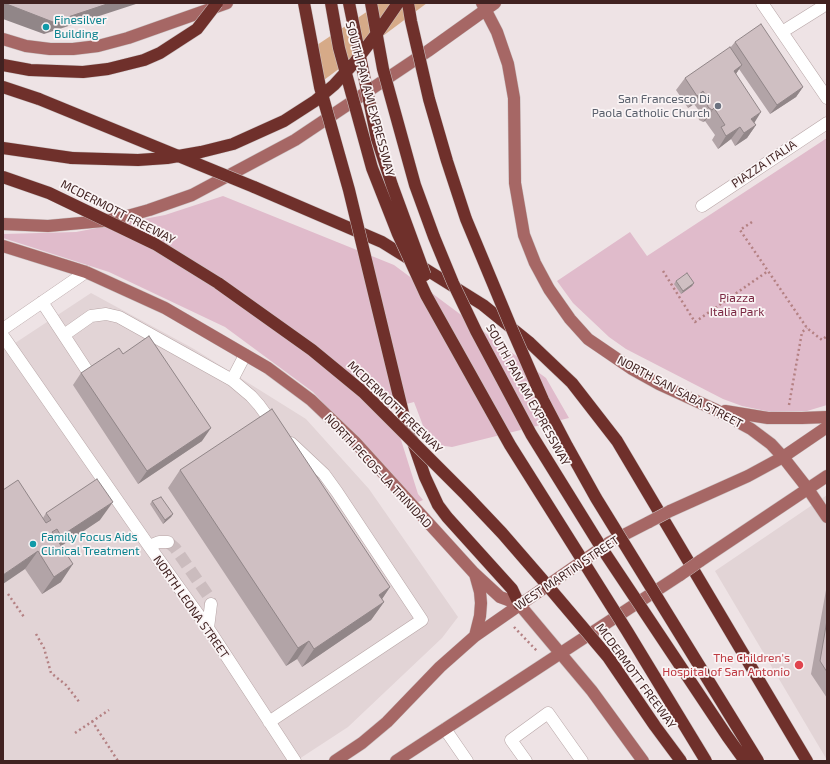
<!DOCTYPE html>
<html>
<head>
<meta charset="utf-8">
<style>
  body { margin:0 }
  #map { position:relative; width:830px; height:764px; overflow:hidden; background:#eee3e5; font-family:"Exo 2",sans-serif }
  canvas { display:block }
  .frame { position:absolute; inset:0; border:4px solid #412221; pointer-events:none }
</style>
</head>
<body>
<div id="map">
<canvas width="830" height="764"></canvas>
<div class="frame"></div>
</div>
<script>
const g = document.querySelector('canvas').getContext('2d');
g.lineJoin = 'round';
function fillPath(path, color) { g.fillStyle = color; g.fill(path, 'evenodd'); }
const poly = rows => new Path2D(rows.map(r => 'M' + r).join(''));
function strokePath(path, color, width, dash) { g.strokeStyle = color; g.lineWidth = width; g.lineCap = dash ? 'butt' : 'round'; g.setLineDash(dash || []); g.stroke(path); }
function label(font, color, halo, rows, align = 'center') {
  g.font = font + ' "Exo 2",sans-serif'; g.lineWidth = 3.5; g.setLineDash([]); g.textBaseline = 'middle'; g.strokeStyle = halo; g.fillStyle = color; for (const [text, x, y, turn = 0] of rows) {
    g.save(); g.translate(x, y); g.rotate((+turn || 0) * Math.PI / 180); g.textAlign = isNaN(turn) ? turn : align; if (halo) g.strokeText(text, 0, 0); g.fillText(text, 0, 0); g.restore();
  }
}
fillPath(poly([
  [91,293,194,349,306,419,369,489,458,617,442,638,348,727,296,761,3,761,3,351],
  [827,495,827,760,715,571]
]), '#e2d4d6');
fillPath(poly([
  [827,138,827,405,807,411,771,412,742,406,723,399,626,349,609,337,573,303,557,281,630,232,647,256],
  [223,196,394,265,546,378,569,418,452,447,430,444,414,402,391,408,418,494,423,500,416,503,313,392,225,327,109,272,3,238,3,234,76,232,165,215]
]), '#e0bbcb');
fillPath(poly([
  [380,3,427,3,320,83,311,49]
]), '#d6aa88');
strokePath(poly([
  [168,542,175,548,209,597,211,604]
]), '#cbbcbe', 12, [12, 6]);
const minor = poly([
  [762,3,827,98],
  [782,32,822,7],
  [702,206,827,123],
  [42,302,88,372],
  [3,329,86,272],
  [64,335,91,316,106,314,119,317,232,380,251,396,259,405,275,427],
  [3,336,149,546,208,628,295,761],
  [232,380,245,355],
  [149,546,159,542,168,542],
  [208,628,211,604],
  [269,722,422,620,337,492,324,474,291,443],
  [445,729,467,761],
  [526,761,511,740,548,713,582,761]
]);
const major = poly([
  [482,3,497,32,508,64,514,98,515,183,524,235,535,263,549,289,570,319,588,339,632,369,659,384,716,410,751,429,771,444,783,457,808,489,827,517],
  [3,39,26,46,50,49,73,49,98,46,128,38,227,3],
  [3,224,48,226,103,221,124,217,149,210,192,195,295,140,428,51,495,3],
  [3,246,86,272,165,308,268,368,311,400,355,442,474,573,500,597,519,604,592,691,643,761],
  [725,411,768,418,802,418,827,417],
  [670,511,748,476,783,457,827,427],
  [700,561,827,476],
  [475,574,480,592,481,603,480,616,475,636],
  [335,761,362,743,387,722,440,667,475,636,610,542,649,522],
  [396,761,680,575]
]);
const highway = poly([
  [3,87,39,99],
  [3,148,72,158],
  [254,187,382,242,483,305,530,343,572,383,617,441,807,761],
  [403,413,425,477,438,505,447,517,512,589,519,604]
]);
strokePath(minor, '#b7a5a6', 13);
strokePath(major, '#cac1c1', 13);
strokePath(highway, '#cac1c1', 13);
strokePath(poly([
  [752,222,740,230,807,328,822,340,827,336],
  [663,271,695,322,768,271],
  [789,405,802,332,807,328],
  [8,594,24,617],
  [514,627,537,651],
  [36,634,44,648,51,673,66,685,80,703],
  [92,721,118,761],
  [75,733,109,710]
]), '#b48183', 2.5, [2, 3]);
strokePath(minor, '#fff', 12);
strokePath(major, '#a66765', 12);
strokePath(highway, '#6f302b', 12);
const majorBridge = poly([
  [649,522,670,511],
  [680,575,700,561]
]);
const highwayBridge = poly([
  [304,3,320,87,349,190,403,413],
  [331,3,339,48,372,168,398,234,426,295,510,445,627,631,706,761],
  [349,3,377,139,392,185,425,275],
  [371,3,383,69,415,185,434,237,453,283,476,331,531,434,601,547,727,736,745,761],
  [408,3,411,21,429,99,447,161,466,219,511,327,543,400,567,446,596,498,758,761],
  [3,65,30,70,83,72,108,69,144,60,160,53,197,29,217,3],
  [39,99,254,187],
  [72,158,138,160,167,158,201,152,233,144,284,121,315,101,334,85,355,62,378,32,398,3],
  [3,177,49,193,155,244,218,283,312,350,363,392,466,495,502,533,541,578,608,657,655,726,681,761]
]);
strokePath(majorBridge, '#cac1c1', 13, []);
strokePath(highwayBridge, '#cac1c1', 13, []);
strokePath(majorBridge, '#a66765', 12);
strokePath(highwayBridge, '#6f302b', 12);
fillPath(poly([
  [735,42,803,87,796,97,770,114,739,69,736,74,754,123,756,125,747,138,735,146,731,139,718,149,712,140,715,135,705,121,703,122,699,120,698,115,700,112,694,104,688,108,676,90,685,78,730,48],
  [676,281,694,283,692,286,681,294,674,284],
  [123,354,202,441,138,484,73,385,81,373],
  [180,470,390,587,382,599,384,602,371,620,302,667,297,659,286,666,168,488],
  [152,501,173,514,171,517,163,524,150,504],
  [46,513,100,520,61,546,61,582,42,594,25,569,43,518],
  [827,588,827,698,811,674,826,590]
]), '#b2a4a7');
fillPath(poly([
  [3,3,139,3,44,34,3,19],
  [742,65,733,78,734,71],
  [803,87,796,97,770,114,777,105],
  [703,91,694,104,688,108,697,96],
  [714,108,705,121,703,122,712,110],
  [761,112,753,125,743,132,751,119],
  [756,125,747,138,735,146,744,133],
  [740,127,731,139,718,149,726,136],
  [694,283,692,286,681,294,683,291],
  [211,428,202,441,138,484,147,471],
  [113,502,100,520,49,554,61,536],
  [173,514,171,517,163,524,165,520],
  [38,551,25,569,3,584,3,575],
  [73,564,61,582,42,594,54,577],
  [390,587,378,605,379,595],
  [384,602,371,620,302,667,314,649],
  [309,641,297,659,286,666,298,648]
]), '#918688');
const building = poly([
  [4,3,110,3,53,22,4,3],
  [761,24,803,87,777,105,735,42,761,24],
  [730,47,742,65,734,71,761,112,751,119,756,125,744,133,740,127,726,136,721,127,725,125,714,108,712,110,708,107,707,102,709,100,703,91,697,96,685,78,730,47],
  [687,273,694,283,683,291,676,281,687,273],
  [149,336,211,428,147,471,81,373,119,348,123,354,149,336],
  [272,409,390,587,379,595,384,602,314,649,309,641,298,648,180,470,272,409],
  [97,479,113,502,61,536,57,529,52,532,73,564,54,577,38,551,3,575,3,490,18,480,46,523,51,520,46,513,97,479],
  [161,497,173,514,165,520,152,501,161,497],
  [827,620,827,672,820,661,827,620]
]);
fillPath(building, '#cfbfc2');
strokePath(building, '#918688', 1);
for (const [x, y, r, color] of [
  [46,27,4,"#0f9aa8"],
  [718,106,4,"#6b7280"],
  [33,544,4,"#0f9aa8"],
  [799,665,5,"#e0444e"]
]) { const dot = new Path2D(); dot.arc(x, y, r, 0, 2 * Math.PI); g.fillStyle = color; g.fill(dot); strokePath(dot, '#faf4f5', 1.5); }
label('12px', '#0d838f', '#faf4f5', [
  ["Finesilver",54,20],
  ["Building",54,34],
  ["Family Focus Aids",41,537],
  ["Clinical Treatment",41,551]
], 'left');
label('12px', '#412221', '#faf4f5', [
  ["SOUTH PAN AM EXPRESSWAY",370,99,75],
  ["PIAZZA ITALIA",764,164,-34],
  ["MCDERMOTT FREEWAY",118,212,27],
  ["NORTH SAN SABA STREET",680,392,28],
  ["SOUTH PAN AM EXPRESSWAY",528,395,61],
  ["MCDERMOTT FREEWAY",395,407,44],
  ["NORTH PECOS-LA TRINIDAD",378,471,47],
  ["WEST MARTIN STREET",567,573,-34],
  ["NORTH LEONA STREET",191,607,55],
  ["MCDERMOTT FREEWAY",636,676,54]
]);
label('12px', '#5b616d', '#faf4f5', [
  ["San Francesco Di",710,99],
  ["Paola Catholic Church",710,113]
], 'right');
label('12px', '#7b2843', '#faf4f5', [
  ["Piazza",737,298],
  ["Italia Park",737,312]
]);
label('12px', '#be3a42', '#faf4f5', [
  ["The Children's",790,658],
  ["Hospital of San Antonio",790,672]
], 'right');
</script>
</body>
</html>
